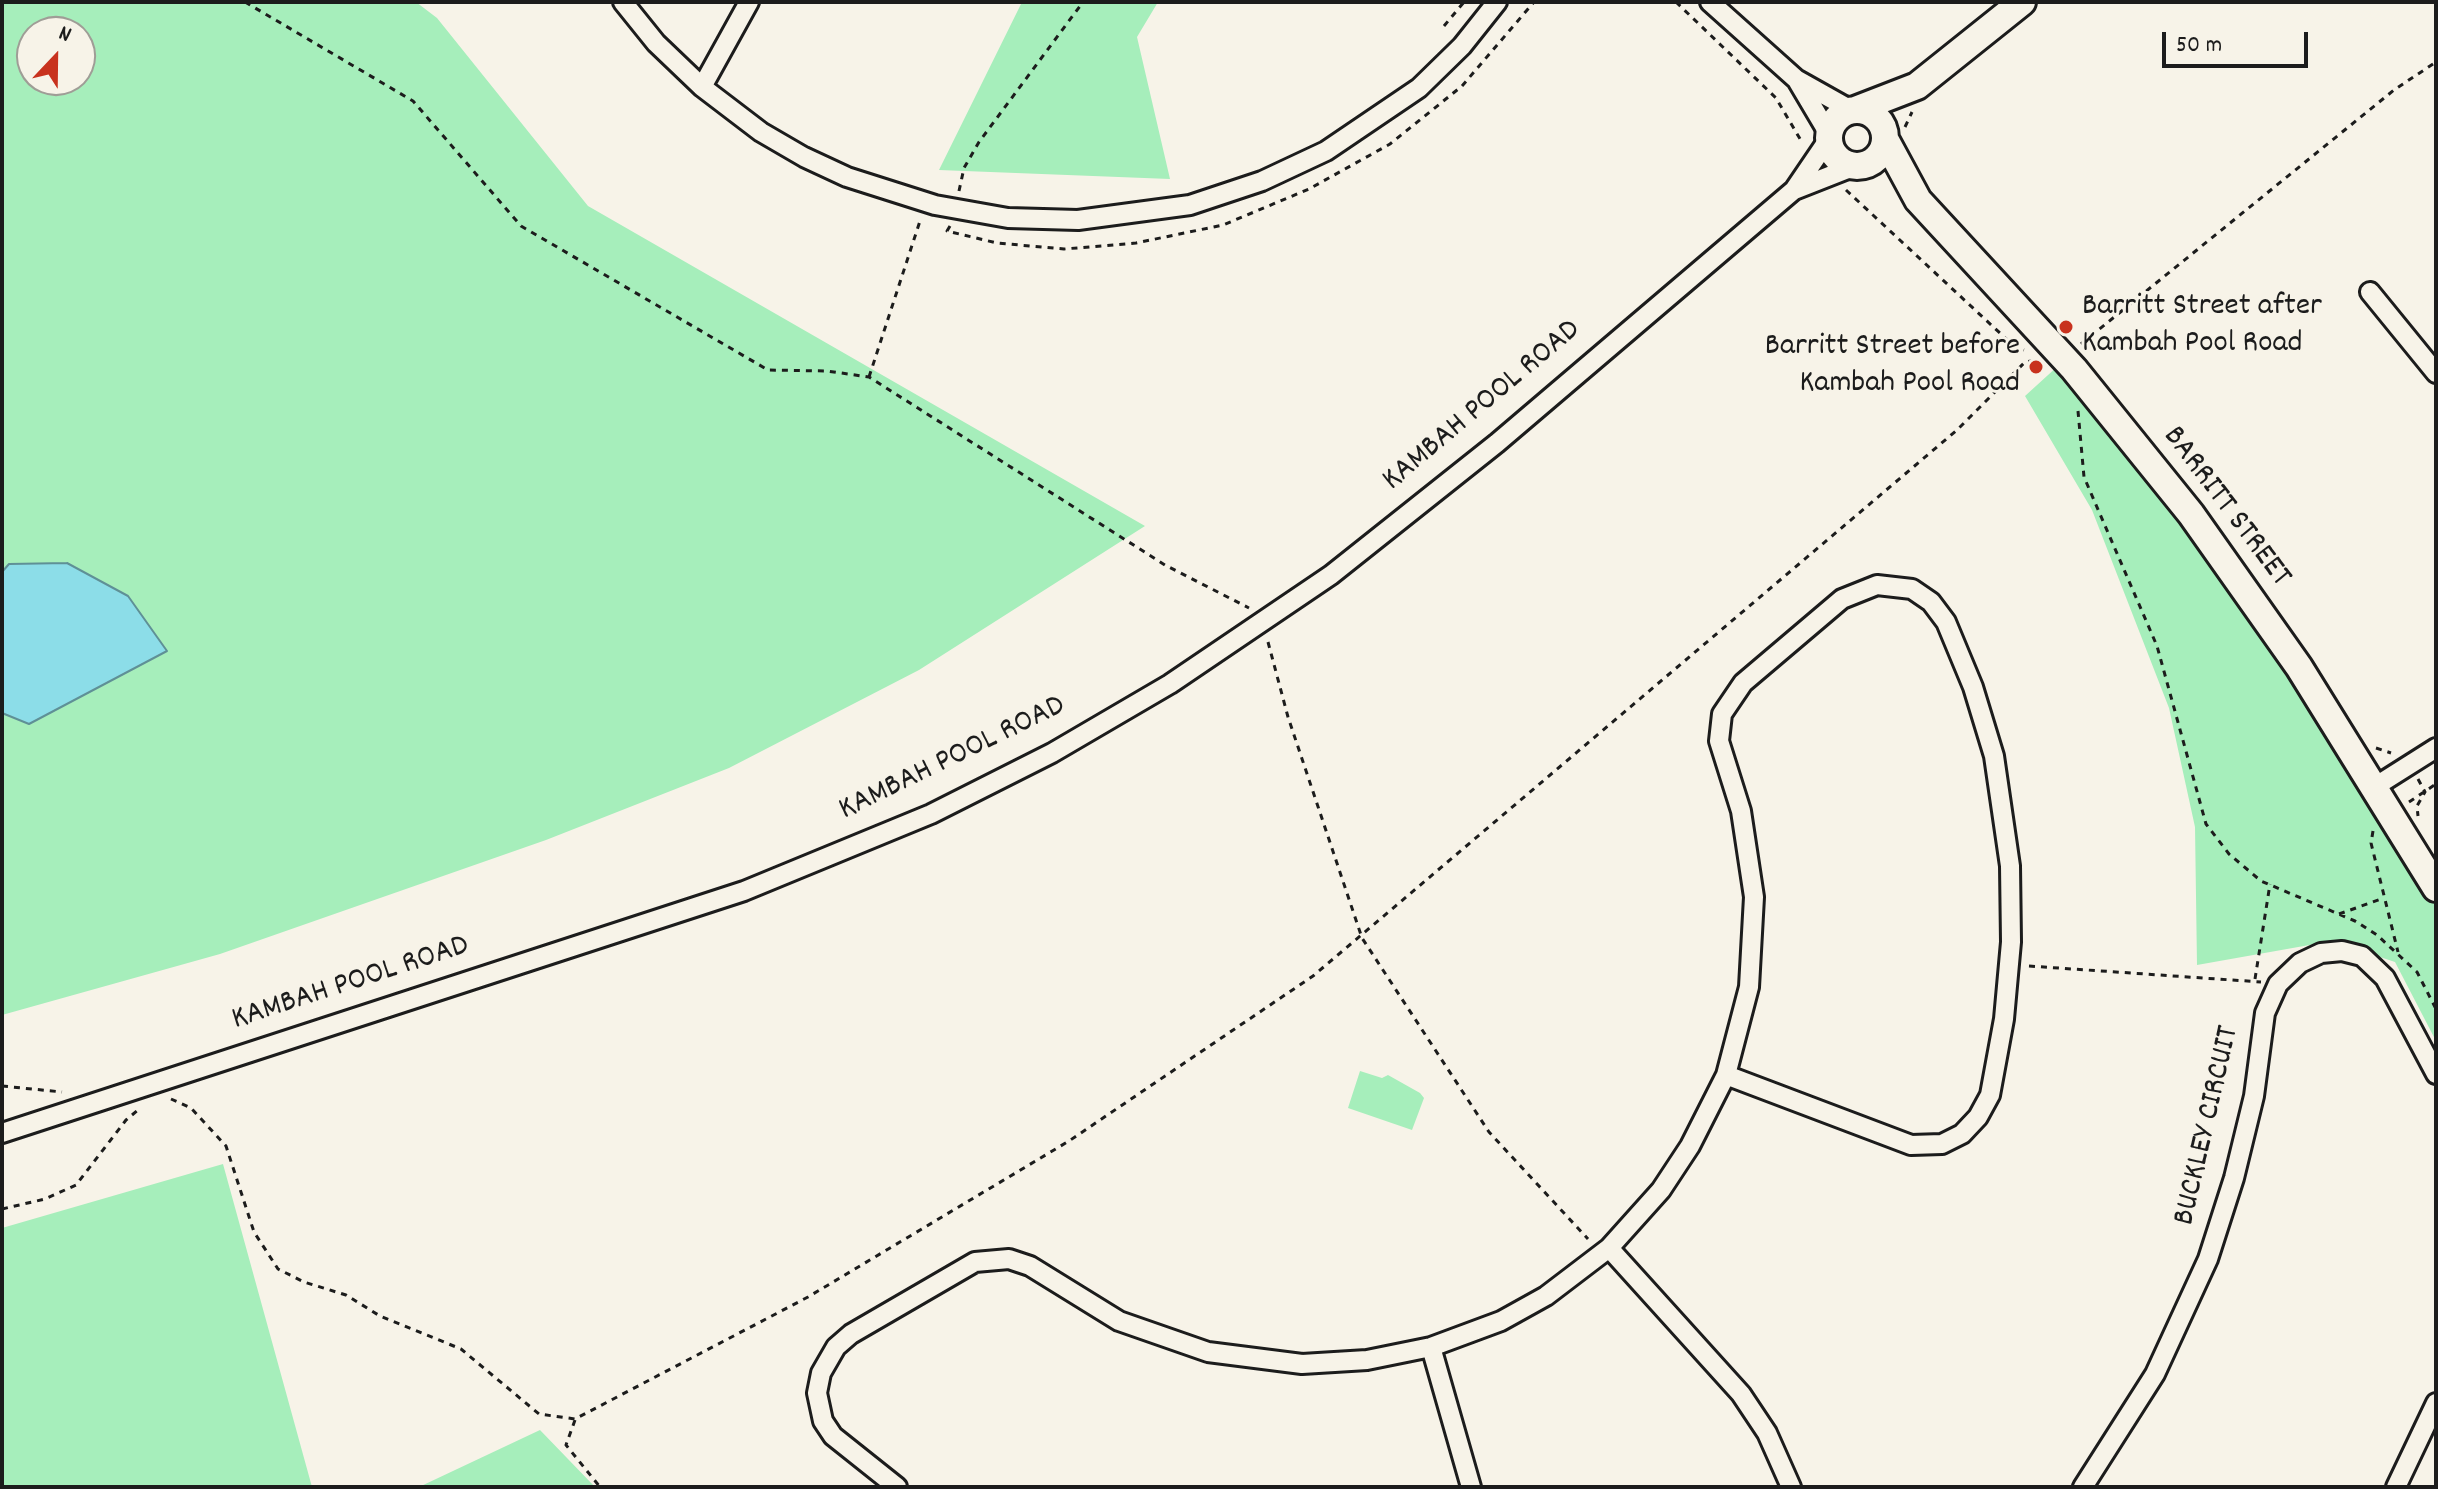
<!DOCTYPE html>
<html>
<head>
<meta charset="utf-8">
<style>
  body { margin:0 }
  #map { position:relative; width:2438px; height:1489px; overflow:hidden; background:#f7f3e8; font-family:Dekko,sans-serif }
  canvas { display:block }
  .frame { position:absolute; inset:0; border:4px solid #1c1c1c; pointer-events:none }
  .north { position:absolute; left:16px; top:16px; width:80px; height:80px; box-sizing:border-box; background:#f7f3e8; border:2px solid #9f9d96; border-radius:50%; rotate:22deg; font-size:22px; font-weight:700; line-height:32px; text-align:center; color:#1c1c1c }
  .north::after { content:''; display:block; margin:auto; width:28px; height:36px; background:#c8321e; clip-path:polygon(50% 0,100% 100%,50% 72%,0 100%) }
  .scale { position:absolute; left:2162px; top:32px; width:146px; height:36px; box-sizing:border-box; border:4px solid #1c1c1c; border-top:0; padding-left:10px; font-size:24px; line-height:28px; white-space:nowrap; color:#1c1c1c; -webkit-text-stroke:6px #f7f3e8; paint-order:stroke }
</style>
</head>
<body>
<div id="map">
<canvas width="2438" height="1489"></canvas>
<div class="frame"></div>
<div class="north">N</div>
<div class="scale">50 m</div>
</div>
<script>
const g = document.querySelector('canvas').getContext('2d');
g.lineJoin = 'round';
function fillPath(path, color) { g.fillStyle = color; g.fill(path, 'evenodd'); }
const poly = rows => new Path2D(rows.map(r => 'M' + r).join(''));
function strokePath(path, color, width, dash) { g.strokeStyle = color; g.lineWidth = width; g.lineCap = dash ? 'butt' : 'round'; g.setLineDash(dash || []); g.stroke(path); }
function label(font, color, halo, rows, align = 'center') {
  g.font = font + ' Dekko,sans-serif'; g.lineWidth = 6; g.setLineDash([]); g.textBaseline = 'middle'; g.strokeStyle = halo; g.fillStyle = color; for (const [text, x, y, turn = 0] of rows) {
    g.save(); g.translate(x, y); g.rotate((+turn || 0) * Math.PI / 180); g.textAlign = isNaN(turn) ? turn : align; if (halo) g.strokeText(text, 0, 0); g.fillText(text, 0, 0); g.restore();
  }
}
fillPath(poly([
  [2,2,416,2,437,18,588,206,1145,526,919,670,729,768,546,840,220,954,2,1015],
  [32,32,80,32,80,80,32,80],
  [1022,2,1158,2,1137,37,1170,179,939,170],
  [2059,365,2205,546,2371,791,2436,901,2436,1041,2395,962,2332,941,2197,965,2195,827,2169,708,2092,510,2025,396],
  [1360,1071,1382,1078,1388,1075,1420,1093,1424,1098,1412,1130,1348,1108],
  [223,1164,312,1487,2,1487,2,1228],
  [540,1430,595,1487,419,1487]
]), '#a6eebb');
const water = poly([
  [67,563,128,596,167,651,29,724,2,713,2,572,9,564,67,563]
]);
fillPath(water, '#8cdde8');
strokePath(water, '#5f9096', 2);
const street = poly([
  [623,2,656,43,702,87,761,132,804,157,847,177,935,205,1008,218,1078,220,1190,205,1262,181,1326,151,1419,88,1462,46,1497,2],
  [1710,2,1796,79,1853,111],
  [1798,82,1830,136],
  [702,87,749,2],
  [1794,190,1855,166],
  [2370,292,2436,373],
  [2376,786,2436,748],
  [2,1133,744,891,931,814,1052,753,1170,684,1331,575,1497,443,1794,190,1830,137],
  [1609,1248,1741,1394,1767,1433,1791,1487],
  [1431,1347,1471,1487],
  [897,1487,833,1436,823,1421,817,1393,821,1373,836,1347,851,1334,975,1262,1009,1259,1030,1266,1119,1321,1208,1352,1302,1364,1367,1360,1431,1347,1501,1321,1546,1296,1609,1248,1661,1190,1690,1146,1726,1075,1911,1145,1942,1144,1962,1134,1978,1117,1990,1095,2004,1019,2011,942,2010,866,1994,756,1973,687,1946,622,1931,602,1912,589,1877,585,1842,599,1743,683,1722,714,1719,741,1741,811,1754,897,1749,987,1726,1075],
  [2083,1487,2155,1374,2208,1259,2234,1178,2254,1096,2265,1013,2278,984,2300,963,2321,953,2342,951,2362,956,2385,978,2436,1074],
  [2396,1487,2436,1403]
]);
const secondary = poly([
  [1855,110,1917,86,2022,2],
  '1829 138a28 28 0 1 1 56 0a28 28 0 1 1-56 0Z',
  [1885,139,1918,200,2074,369,2191,514,2299,667,2436,888]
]);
strokePath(street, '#1c1c1c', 24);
strokePath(secondary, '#1c1c1c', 32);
strokePath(poly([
  [245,2,413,101,521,226,768,370,827,371,869,377,1165,565,1249,608],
  [1676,2,1776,98,1803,144],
  [1444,26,1464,2],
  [1905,127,1912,112],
  [1846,190,2016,348,2024,350],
  [959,191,964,168,979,142,1083,2],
  [950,226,947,231,997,243,1064,249,1136,243,1223,225,1309,189,1390,144,1462,86,1534,2],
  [2081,344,2394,90,2436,62],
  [869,377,920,221],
  [2078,411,2084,477,2157,646,2206,824,2229,854,2261,881,2355,921,2377,935,2417,972,2436,1009],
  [1268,642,1288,717,1362,938,1489,1132,1588,1239],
  [2376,748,2391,753],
  [2418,779,2425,792,2417,806,2418,816],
  [2409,802,2436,784],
  [2373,831,2371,843,2398,952],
  [2339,914,2384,898],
  [2029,966,2261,982],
  [2255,979,2270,884],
  [2,1086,62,1092],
  [171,1099,191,1108,226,1146,254,1232,278,1269,304,1282,346,1295,380,1316,461,1349,539,1414,575,1419,808,1297,1069,1141,1313,976,1957,430,2025,362,2037,360],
  [2,1209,45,1199,76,1185,126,1120,138,1110],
  [575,1420,566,1445,600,1487]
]), '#1c1c1c', 3, [6, 6]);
strokePath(street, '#f7f3e8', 18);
strokePath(secondary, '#f7f3e8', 26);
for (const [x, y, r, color] of [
  [2066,327,8,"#c8321e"],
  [2036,367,8,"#c8321e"]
]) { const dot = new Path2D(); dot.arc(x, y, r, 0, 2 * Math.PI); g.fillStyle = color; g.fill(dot); strokePath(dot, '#f7f3e8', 3); }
label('32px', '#1c1c1c', '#f7f3e8', [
  ["Barritt Street after",2082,309],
  ["Kambah Pool Road",2082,346],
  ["Barritt Street before",2020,349,"right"],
  ["Kambah Pool Road",2020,386,"right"]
], 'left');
label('32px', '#1c1c1c', '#f7f3e8', [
  ["KAMBAH POOL ROAD",1483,407,-40],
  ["BARRITT STREET",2225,508,53],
  ["KAMBAH POOL ROAD",953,760,-26],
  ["KAMBAH POOL ROAD",351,985,-18],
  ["BUCKLEY CIRCUIT",2209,1126,-77]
]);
</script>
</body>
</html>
